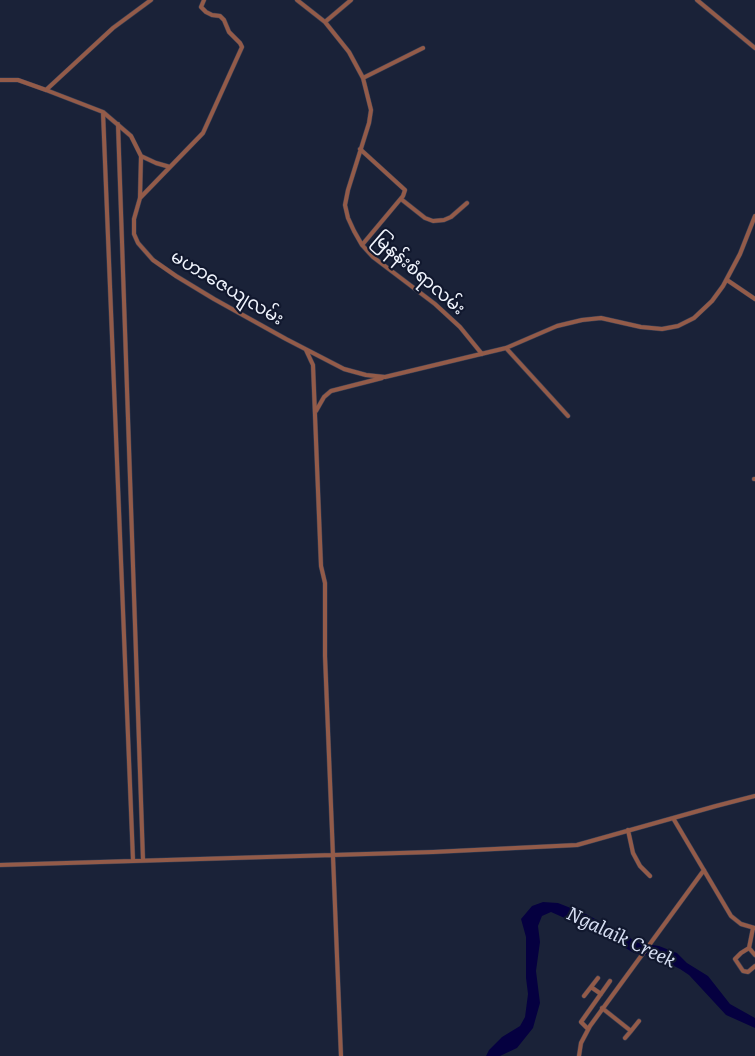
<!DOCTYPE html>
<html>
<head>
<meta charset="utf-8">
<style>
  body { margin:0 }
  canvas { display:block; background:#1a2238 }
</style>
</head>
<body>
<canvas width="755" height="1056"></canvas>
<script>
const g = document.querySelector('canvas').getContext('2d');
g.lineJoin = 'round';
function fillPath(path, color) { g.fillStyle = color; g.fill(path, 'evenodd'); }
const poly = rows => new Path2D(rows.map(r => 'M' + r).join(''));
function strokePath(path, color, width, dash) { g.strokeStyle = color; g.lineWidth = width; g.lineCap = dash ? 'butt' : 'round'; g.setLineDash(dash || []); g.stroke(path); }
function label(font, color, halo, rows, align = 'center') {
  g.font = font + ' Literata,"Noto Sans Myanmar",serif'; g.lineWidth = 4.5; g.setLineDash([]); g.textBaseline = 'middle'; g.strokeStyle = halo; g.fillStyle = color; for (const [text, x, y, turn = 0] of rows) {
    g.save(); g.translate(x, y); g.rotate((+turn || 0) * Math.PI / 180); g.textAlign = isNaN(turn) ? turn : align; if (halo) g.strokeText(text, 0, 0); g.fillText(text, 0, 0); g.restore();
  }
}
fillPath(poly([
  [543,902,558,903,586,914,639,943,659,946,677,953,687,963,708,976,730,1004,755,1018,755,1028,726,1015,689,975,680,969,656,957,634,953,605,936,551,912,542,916,538,926,540,942,536,971,540,1003,533,1028,517,1048,500,1056,486,1056,489,1050,502,1037,520,1026,525,1017,528,994,526,978,526,937,521,919,532,906]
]), '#050040');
const minor = poly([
  [297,0,325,22,349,52,363,78,371,110,369,123,348,190,345,205,348,218,354,231,362,245,373,257,435,304,460,327,482,354],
  [697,0,755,48],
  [325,22,351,0],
  [363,78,423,48],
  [0,80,18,80,46,90,103,112,131,136,141,156,140,198,134,219,134,234,138,243,153,260,176,276,214,299,286,339,344,369,366,375,385,377,506,348,557,326,582,320,601,318,641,327,662,329,678,326,694,318,712,301,723,286,740,254,755,216],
  [46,90,113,28,151,0],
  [103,112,133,860],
  [118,124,143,860],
  [360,149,405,190,403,196,362,245],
  [141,156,156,163,170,167],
  [140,198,203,133,242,47,240,43,229,32,224,20,220,16,212,15,206,12,201,7,204,0],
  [401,199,425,218,433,221,444,220,451,217,467,203],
  [727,280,755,299],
  [506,348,568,416],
  [306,350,313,365,321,566,325,583,325,656,341,1056],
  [316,411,324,397,331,391,382,378],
  [754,479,755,479],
  [673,818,731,916,741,924,755,928],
  [628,830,633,853,640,866,650,876],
  [0,865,433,852,577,845,716,806,755,796],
  [753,928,749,948,741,953,735,959,743,971,748,972,755,966],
  [749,948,755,955],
  [598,978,591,987,601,994],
  [584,996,591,987],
  [602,1008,631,1031,639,1021],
  [588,1029,581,1022,610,981],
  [625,1038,631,1031],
  [579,1056,581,1043,590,1026,704,870]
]);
strokePath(minor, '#383f54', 5);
strokePath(minor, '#935b49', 4);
label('18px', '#f0f4fd', '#11182e', [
  ["မြနန်းစံရာလမ်း",419,274,41],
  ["မဟာဇေယျလမ်း",227,288,31]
]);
label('italic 19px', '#d5ddf1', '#11182e', [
  ["Ngalaik Creek",621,938,25]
]);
</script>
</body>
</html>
